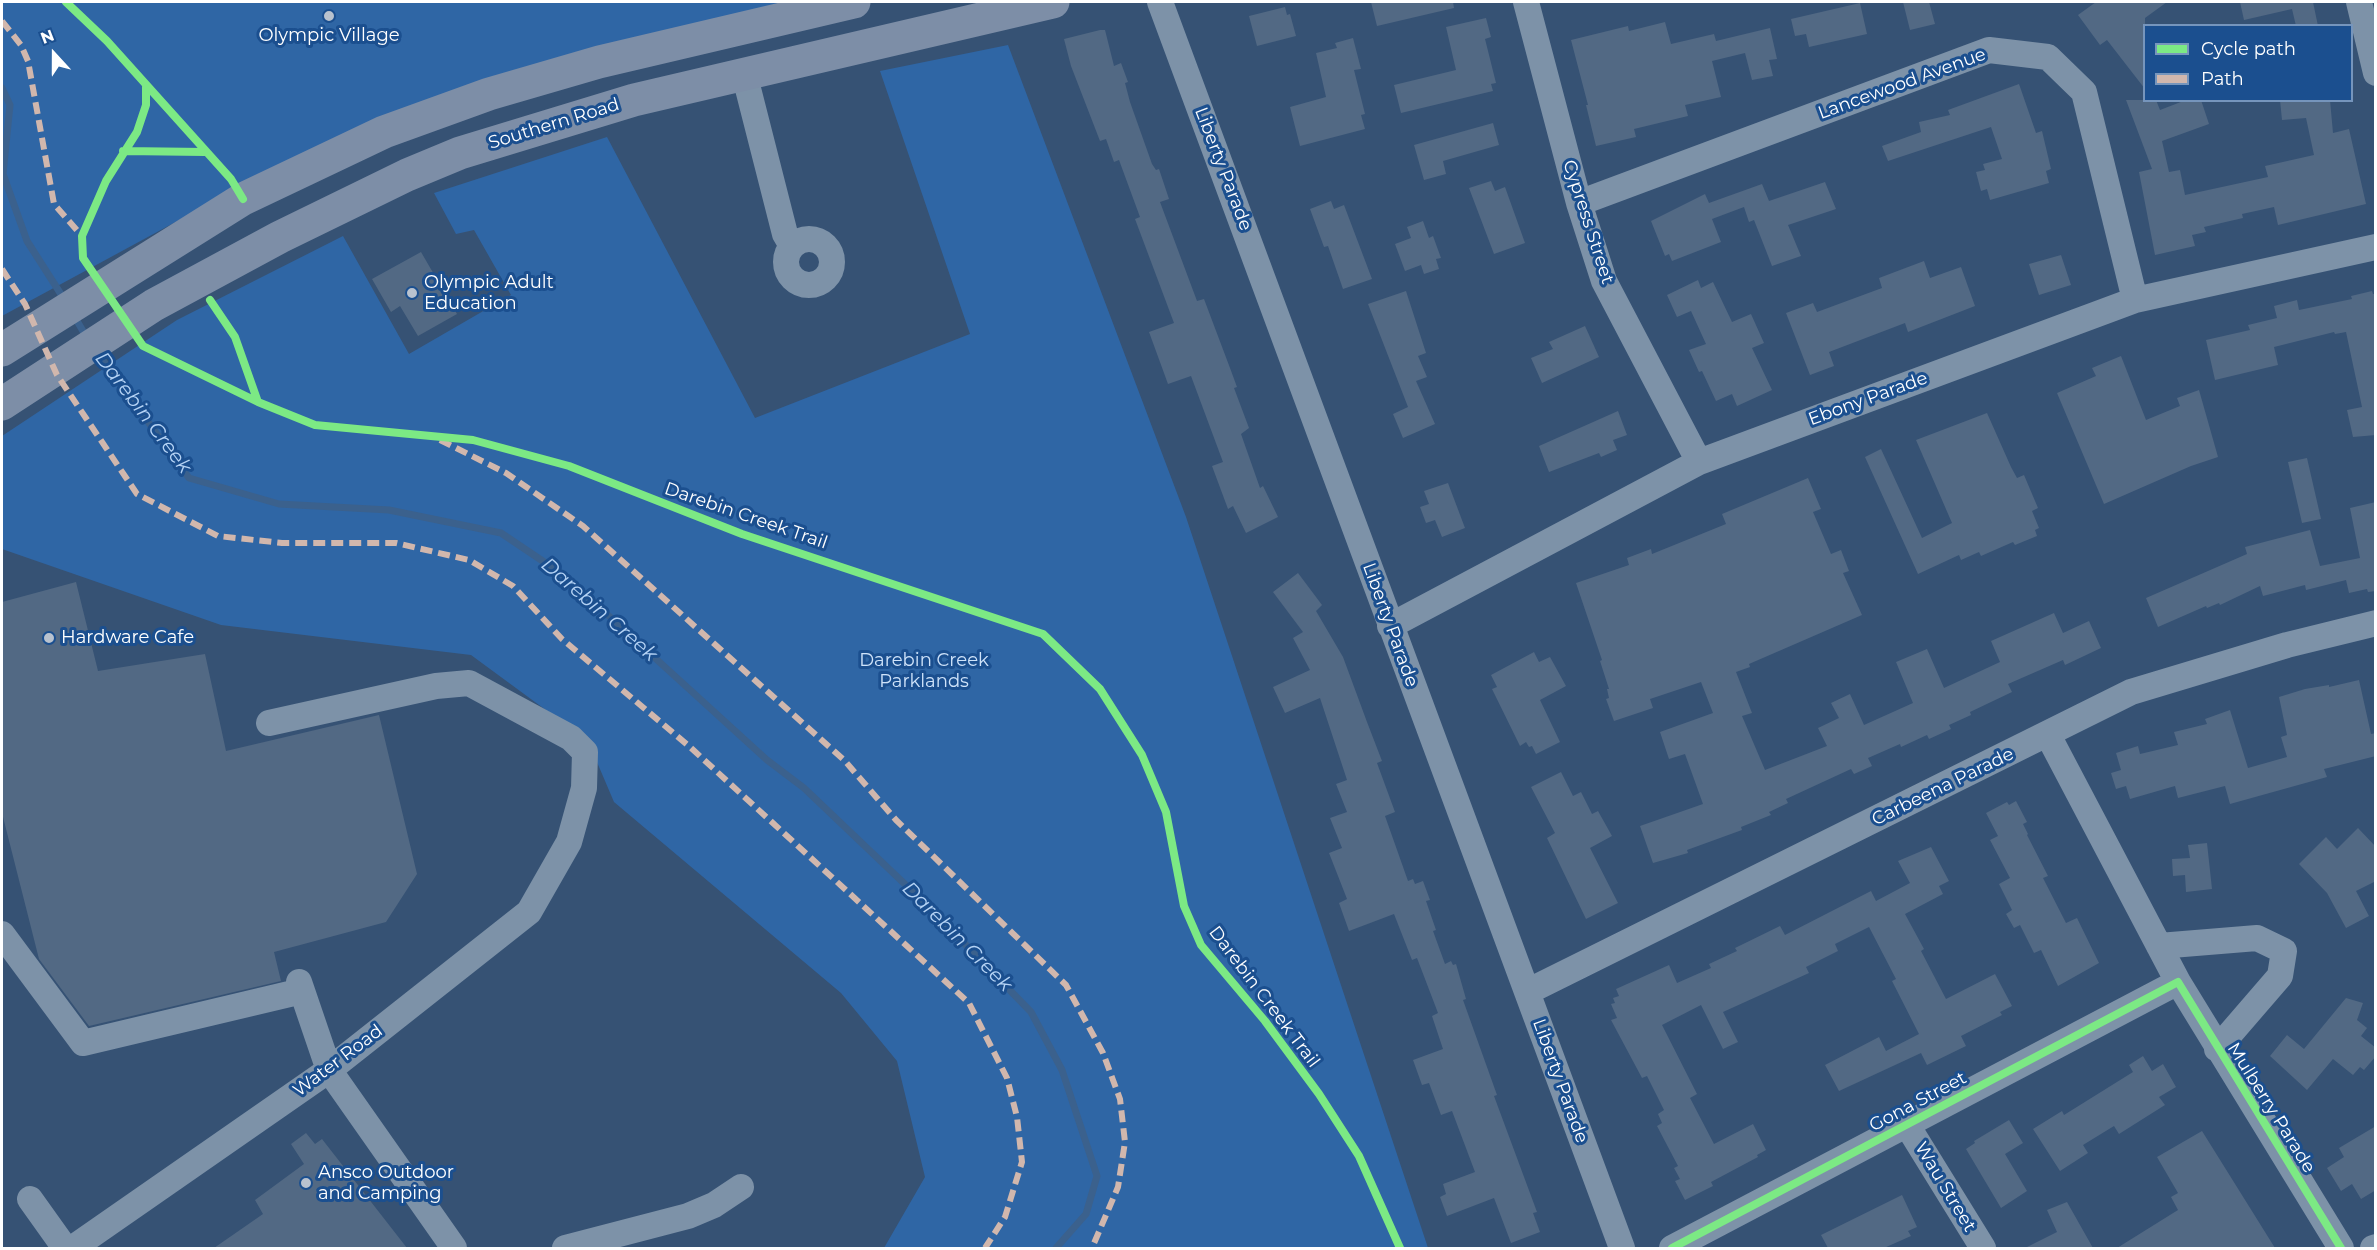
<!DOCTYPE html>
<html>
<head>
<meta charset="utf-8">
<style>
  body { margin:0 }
  #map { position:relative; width:2377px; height:1250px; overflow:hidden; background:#365274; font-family:Montserrat,sans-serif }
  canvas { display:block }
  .frame { position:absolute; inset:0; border:3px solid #fff; pointer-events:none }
  .legend { position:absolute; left:2143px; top:24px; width:210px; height:78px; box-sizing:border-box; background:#1b4f8f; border:2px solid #7695bc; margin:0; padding:8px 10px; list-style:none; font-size:18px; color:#fff }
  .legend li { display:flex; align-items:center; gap:12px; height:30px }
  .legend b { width:30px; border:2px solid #7695bc }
  .north { position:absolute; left:24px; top:24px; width:60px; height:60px; -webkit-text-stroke:4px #1b4f8f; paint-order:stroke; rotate:339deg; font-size:16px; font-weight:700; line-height:24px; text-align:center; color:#fff }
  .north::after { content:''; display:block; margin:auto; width:21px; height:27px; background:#fff; clip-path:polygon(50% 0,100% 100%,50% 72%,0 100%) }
</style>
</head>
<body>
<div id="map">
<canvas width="2377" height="1250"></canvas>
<div class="frame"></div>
<ul class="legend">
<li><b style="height:8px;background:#7ce984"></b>Cycle path</li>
<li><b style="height:8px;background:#d1b7ad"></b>Path</li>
</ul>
<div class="north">N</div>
</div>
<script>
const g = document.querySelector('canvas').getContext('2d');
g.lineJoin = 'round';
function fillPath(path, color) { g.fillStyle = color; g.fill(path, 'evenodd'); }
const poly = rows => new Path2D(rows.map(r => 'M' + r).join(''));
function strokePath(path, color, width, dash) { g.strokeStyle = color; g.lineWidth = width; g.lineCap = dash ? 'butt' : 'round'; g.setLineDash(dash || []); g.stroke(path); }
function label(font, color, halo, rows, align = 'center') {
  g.font = font + ' Montserrat,sans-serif'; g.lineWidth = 6; g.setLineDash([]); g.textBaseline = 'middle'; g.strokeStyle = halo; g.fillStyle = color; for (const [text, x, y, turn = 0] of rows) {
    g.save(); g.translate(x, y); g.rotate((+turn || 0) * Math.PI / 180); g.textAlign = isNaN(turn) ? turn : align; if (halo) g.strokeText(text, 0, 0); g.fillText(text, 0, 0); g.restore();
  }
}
fillPath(poly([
  [2,2,807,2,218,199,2,316],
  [1008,45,1186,517,1428,1248,884,1248,925,1177,897,1061,841,993,614,802,588,741,471,655,221,625,2,549,2,436,177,320,343,236,409,354,511,295,474,230,456,234,434,193,607,137,755,418,970,334,880,71]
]), '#2f66a5');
strokePath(poly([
  [2,88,10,105,3,174,27,241,64,299],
  [73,314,87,338],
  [97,352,189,478,279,504,389,510,501,533,565,576,767,760,804,788,931,909,1031,1012,1062,1070,1097,1176,1086,1214,1056,1248]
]), '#3b618d', 7);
fillPath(poly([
  [1371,2,1453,2,1454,8,1377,26],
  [1903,2,1929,2,1935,24,1910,30],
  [2096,2,2167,2,2145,18,2145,89,2107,40,2100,45,2078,15],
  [2240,2,2313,2,2318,26,2296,26,2292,9,2244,20],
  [1860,3,1867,34,1809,47,1806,34,1795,36,1791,19],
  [1285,7,1287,15,1290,14,1296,36,1257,46,1249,16],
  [1486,18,1491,37,1485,39,1496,83,1491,84,1493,91,1401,113,1394,85,1456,70,1446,27],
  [1665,22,1671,44,1714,34,1716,41,1770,28,1777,59,1769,60,1773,76,1752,80,1745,53,1712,61,1721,97,1685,105,1688,116,1634,129,1636,137,1596,146,1586,105,1588,105,1571,40,1628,26,1629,31],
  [1100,30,1105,30,1114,66,1121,63,1128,82,1125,83,1130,102,1152,164,1156,170,1159,169,1169,199,1160,202,1197,301,1204,299,1230,368,1237,387,1234,388,1249,428,1241,434,1260,488,1263,486,1278,517,1246,533,1233,506,1228,509,1212,466,1223,462,1191,376,1168,384,1149,332,1174,323,1135,219,1140,217,1119,160,1114,162,1106,139,1100,141,1071,66,1064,39],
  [1353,38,1361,69,1354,70,1365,114,1361,115,1365,129,1300,146,1290,107,1326,97,1316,53,1337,48,1335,43],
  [2019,84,2036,133,2042,131,2051,169,2046,171,2049,183,1990,200,1987,189,1981,191,1976,172,1985,170,1983,164,2002,159,1991,127,1888,161,1882,146,1921,132,1919,122,1950,115,1948,110],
  [2126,100,2156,100,2160,110,2186,100,2201,100,2209,124,2162,141,2169,172,2180,170,2185,195,2268,177,2265,166,2314,155,2306,118,2282,120,2280,100,2330,100,2333,133,2349,129,2366,204,2278,225,2274,207,2242,214,2243,218,2204,227,2206,232,2192,235,2195,246,2155,255,2139,172,2152,169],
  [1493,123,1499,145,1443,161,1446,174,1424,180,1414,145],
  [1491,181,1495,191,1505,187,1525,243,1494,254,1469,188],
  [1825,182,1836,209,1788,225,1801,256,1772,266,1754,220,1749,222,1744,207,1712,219,1721,242,1672,261,1669,254,1665,256,1651,221,1705,194,1709,203,1762,184,1769,201],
  [1331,201,1334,209,1344,205,1372,279,1343,289,1328,246,1324,247,1310,209],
  [1423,221,1429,238,1433,236,1441,258,1436,259,1439,269,1424,274,1421,265,1405,271,1395,244,1411,238,1407,227],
  [421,252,457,314,418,336,400,306,391,312,372,279],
  [2061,255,2071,285,2039,295,2029,264],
  [1924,261,1930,278,1961,267,1975,306,1908,332,1905,323,1829,352,1834,366,1810,375,1786,313,1813,303,1817,312,1882,288,1879,278],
  [1698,280,1701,288,1713,282,1732,322,1751,314,1764,343,1752,348,1772,390,1737,406,1732,394,1716,401,1702,371,1699,372,1689,350,1706,344,1691,311,1677,317,1667,295],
  [1406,291,1426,353,1418,356,1427,377,1416,381,1435,424,1403,438,1393,414,1408,407,1368,304],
  [2372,291,2373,294,2376,294,2376,435,2353,437,2347,410,2362,407,2346,332,2335,334,2334,332,2274,347,2278,365,2215,380,2206,340,2250,330,2248,325,2277,318,2274,306,2297,300,2299,310,2352,299,2351,296],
  [1585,326,1599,357,1542,383,1531,358,1553,349,1549,342],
  [2121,356,2146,420,2180,406,2177,398,2199,390,2218,457,2191,466,2104,504,2057,393,2096,376,2092,368],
  [1618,411,1627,435,1613,440,1617,450,1601,457,1599,453,1549,472,1539,446],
  [1987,413,2011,467,2017,478,2024,475,2038,508,2032,511,2039,528,2035,530,2037,536,2015,545,2013,542,1981,556,1979,552,1961,560,1959,555,1918,574,1865,457,1881,449,1922,538,1952,523,1916,440],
  [2307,458,2321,519,2302,523,2288,462],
  [1808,478,1821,509,1813,512,1831,554,1841,550,1849,571,1843,573,1862,615,1749,664,1750,667,1736,672,1752,713,1742,716,1765,770,1827,746,1818,728,1839,718,1831,703,1850,694,1864,725,1913,703,1896,662,1927,649,1944,688,2000,662,1991,641,2054,613,2063,633,2089,621,2101,648,2065,665,2063,660,2008,684,2012,692,1970,712,1971,715,1949,725,1951,729,1929,739,1927,735,1901,747,1900,744,1868,758,1872,766,1854,774,1851,769,1786,799,1788,803,1769,812,1771,815,1741,827,1742,830,1687,850,1688,853,1653,863,1640,826,1703,804,1685,754,1669,759,1660,732,1713,713,1701,682,1650,699,1653,708,1614,721,1606,699,1609,698,1607,689,1609,689,1600,661,1602,660,1576,583,1629,565,1627,558,1651,549,1652,554,1726,524,1722,514],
  [1448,483,1465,528,1442,537,1435,520,1426,523,1420,507,1429,504,1424,491],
  [2376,502,2376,591,2368,592,2367,589,2349,593,2346,580,2306,590,2305,585,2263,596,2260,586,2220,605,2219,603,2207,608,2206,606,2158,627,2146,598,2247,554,2245,547,2310,530,2320,566,2360,558,2350,508],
  [1298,573,1322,605,1316,611,1343,657,1367,722,1382,761,1377,763,1395,812,1385,816,1408,881,1413,879,1415,884,1423,881,1430,900,1426,901,1436,930,1433,931,1445,964,1451,961,1453,965,1456,964,1466,999,1463,1000,1497,1095,1494,1096,1537,1212,1533,1213,1540,1232,1511,1243,1494,1198,1447,1216,1440,1197,1446,1194,1443,1184,1475,1172,1452,1111,1441,1115,1429,1083,1422,1085,1413,1060,1443,1049,1432,1016,1438,1013,1417,958,1412,960,1394,914,1349,931,1339,903,1347,899,1329,853,1342,848,1330,818,1347,812,1336,784,1347,780,1320,698,1285,713,1273,687,1310,670,1293,638,1303,632,1273,592],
  [76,582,98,671,205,654,226,751,379,715,417,874,386,922,274,952,281,981,89,1026,39,959,2,813,2,602],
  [1534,652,1539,662,1550,657,1566,686,1540,700,1560,742,1536,754,1532,746,1529,747,1526,742,1520,746,1492,689,1497,687,1491,675],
  [2359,680,2371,734,2376,733,2376,756,2324,769,2327,777,2230,804,2225,786,2178,798,2175,786,2130,799,2126,786,2116,789,2111,773,2121,770,2116,753,2138,746,2140,754,2178,745,2174,732,2207,724,2205,719,2230,710,2248,768,2287,757,2281,737,2287,735,2279,697,2305,689,2329,685,2329,687],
  [1561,772,1573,796,1581,792,1592,814,1598,811,1612,836,1590,848,1618,903,1586,919,1547,838,1555,833,1531,787],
  [2016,801,2027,822,2023,824,2028,834,2027,835,2048,876,2043,878,2066,923,2077,918,2099,963,2058,986,2041,950,2034,953,2020,925,2014,928,2006,914,2012,910,1999,884,2010,878,1990,840,1998,836,1986,813,2007,802,2009,805],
  [2358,828,2376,847,2376,881,2356,891,2369,916,2346,928,2327,893,2299,864,2326,837,2337,849],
  [2207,843,2212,889,2186,892,2185,875,2173,876,2172,859,2190,858,2188,845],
  [1931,847,1949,881,1939,886,1943,894,1905,914,1924,949,1921,951,1946,999,1995,974,2012,1006,2000,1012,2002,1015,1961,1036,1966,1046,1927,1065,1921,1053,1839,1091,1825,1065,1879,1037,1886,1051,1919,1034,1892,981,1896,979,1869,927,1835,944,1838,951,1806,967,1809,973,1723,1012,1738,1042,1723,1049,1701,1005,1662,1025,1697,1094,1690,1098,1714,1144,1753,1124,1766,1150,1757,1155,1758,1157,1711,1182,1713,1186,1685,1200,1675,1181,1680,1179,1674,1168,1678,1166,1657,1126,1662,1123,1658,1114,1664,1110,1647,1076,1642,1078,1611,1020,1617,1018,1611,1004,1615,1003,1613,998,1619,996,1616,989,1669,965,1677,983,1711,968,1709,964,1737,951,1735,948,1780,926,1785,935,1871,891,1876,901,1910,883,1898,861],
  [2346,998,2363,1003,2357,1020,2367,1028,2361,1036,2376,1048,2376,1056,2364,1070,2360,1067,2353,1075,2333,1059,2307,1090,2270,1056,2287,1035,2304,1049],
  [2143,1056,2152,1071,2163,1064,2176,1087,2159,1097,2165,1105,2119,1134,2114,1126,2083,1145,2088,1153,2060,1171,2033,1129,2062,1111,2064,1115,2133,1072,2129,1065],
  [2009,1120,2023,1143,2005,1154,2027,1191,2001,1208,1966,1149,1975,1143,1974,1141],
  [2376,1126,2376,1190,2361,1199,2352,1184,2341,1191,2327,1168,2344,1157,2339,1148],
  [2202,1131,2275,1248,2117,1248,2178,1210,2171,1197,2178,1193,2157,1157],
  [306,1133,315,1144,322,1139,407,1248,214,1248,263,1214,255,1200,304,1164,291,1144],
  [1902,1195,1917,1227,1908,1231,1911,1236,1884,1248,1828,1248,1821,1235],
  [2067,1202,2093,1248,2025,1248,2057,1232,2047,1210]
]), '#526984');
strokePath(poly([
  [1160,2,1622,1248],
  [1526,2,1579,203,1604,281,1699,462],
  [2359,2,2376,73],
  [744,73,785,234,792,246],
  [1579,203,1989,50,2048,57,2084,92,2135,300],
  '786 262a23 23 0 1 1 46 0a23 23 0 1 1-46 0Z',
  [1390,626,1699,462,2135,300,2376,247],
  [2048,735,2178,982,2341,1248],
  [2,934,83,1043,302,991],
  [2159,946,2257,938,2284,951,2280,976,2217,1049],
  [299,982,329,1070,454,1248],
  [1527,992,2131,692,2287,645,2376,623],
  [1907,1125,1983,1248],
  [30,1199,65,1248],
  [73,1248,329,1070,529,912,569,842,584,788,585,752,571,738,469,683,436,686,269,723],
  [565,1248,688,1216,714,1205,741,1187],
  [1672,1248,2178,982],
  [2373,1248,2376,1247]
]), '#7d92a8', 26);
strokePath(poly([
  [2,350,243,199,384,132,489,94,599,62,854,2],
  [2,404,154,305,280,237,407,175,460,153,634,100,1053,2]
]), '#7d8ea7', 33);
strokePath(poly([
  [2,21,21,45,28,61,54,204,82,236],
  [2,269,25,304,57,375,137,494,218,536,282,543,396,543,469,560,513,586,562,639,690,747,969,1003,1007,1078,1017,1117,1022,1162,1005,1217,985,1248],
  [440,440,506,473,583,526,845,761,896,820,1066,985,1103,1053,1120,1099,1125,1142,1118,1187,1092,1248]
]), '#d1b7ad', 6, [12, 6]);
strokePath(poly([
  [66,2,107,41,231,179,243,199],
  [146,87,146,105,137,132,106,181,82,236,83,258,143,346,258,402,315,425,473,440,569,466,742,534,1043,634,1100,689,1142,755,1166,812,1184,906,1201,945,1265,1021,1319,1094,1359,1156,1400,1248],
  [123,151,205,152],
  [210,300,235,337,258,402],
  [1672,1248,2178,982,2341,1248]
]), '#7ce984', 8);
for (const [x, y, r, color] of [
  [329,16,6,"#b9c2ce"],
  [412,293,6,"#b9c2ce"],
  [49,638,6,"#b9c2ce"],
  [306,1183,6,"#b9c2ce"]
]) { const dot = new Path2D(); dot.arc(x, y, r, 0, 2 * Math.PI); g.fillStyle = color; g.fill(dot); strokePath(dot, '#1b4f8f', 2); }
label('18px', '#fff', '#1b4f8f', [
  ["Olympic Village",329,36,"center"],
  ["Olympic Adult",424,283],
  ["Education",424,304],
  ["Hardware Cafe",61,638],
  ["Ansco Outdoor",318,1173],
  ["and Camping",318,1194]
], 'left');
label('18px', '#fff', '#1b4f8f', [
  ["Lancewood Avenue",1902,84,-20],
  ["Southern Road",554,124,-17],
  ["Liberty Parade",1223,169,69],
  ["Cypress Street",1588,222,72],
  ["Ebony Parade",1868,399,-20],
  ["Darebin Creek Trail",746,516,19],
  ["Liberty Parade",1390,625,70],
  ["Carbeena Parade",1943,787,-26],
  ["Darebin Creek Trail",1264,997,53],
  ["Water Road",338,1061,-37],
  ["Liberty Parade",1560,1081,70],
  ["Gona Street",1918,1102,-28],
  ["Mulberry Parade",2271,1108,58],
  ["Wau Street",1945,1187,59]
]);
label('18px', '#cfe3fa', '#1b4f8f', [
  ["Darebin Creek",924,661],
  ["Parklands",924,682]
]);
label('italic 20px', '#b5d3f5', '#1b4f8f', [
  ["Darebin Creek",143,413,53],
  ["Darebin Creek",599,610,41],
  ["Darebin Creek",957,937,45]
]);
</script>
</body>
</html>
